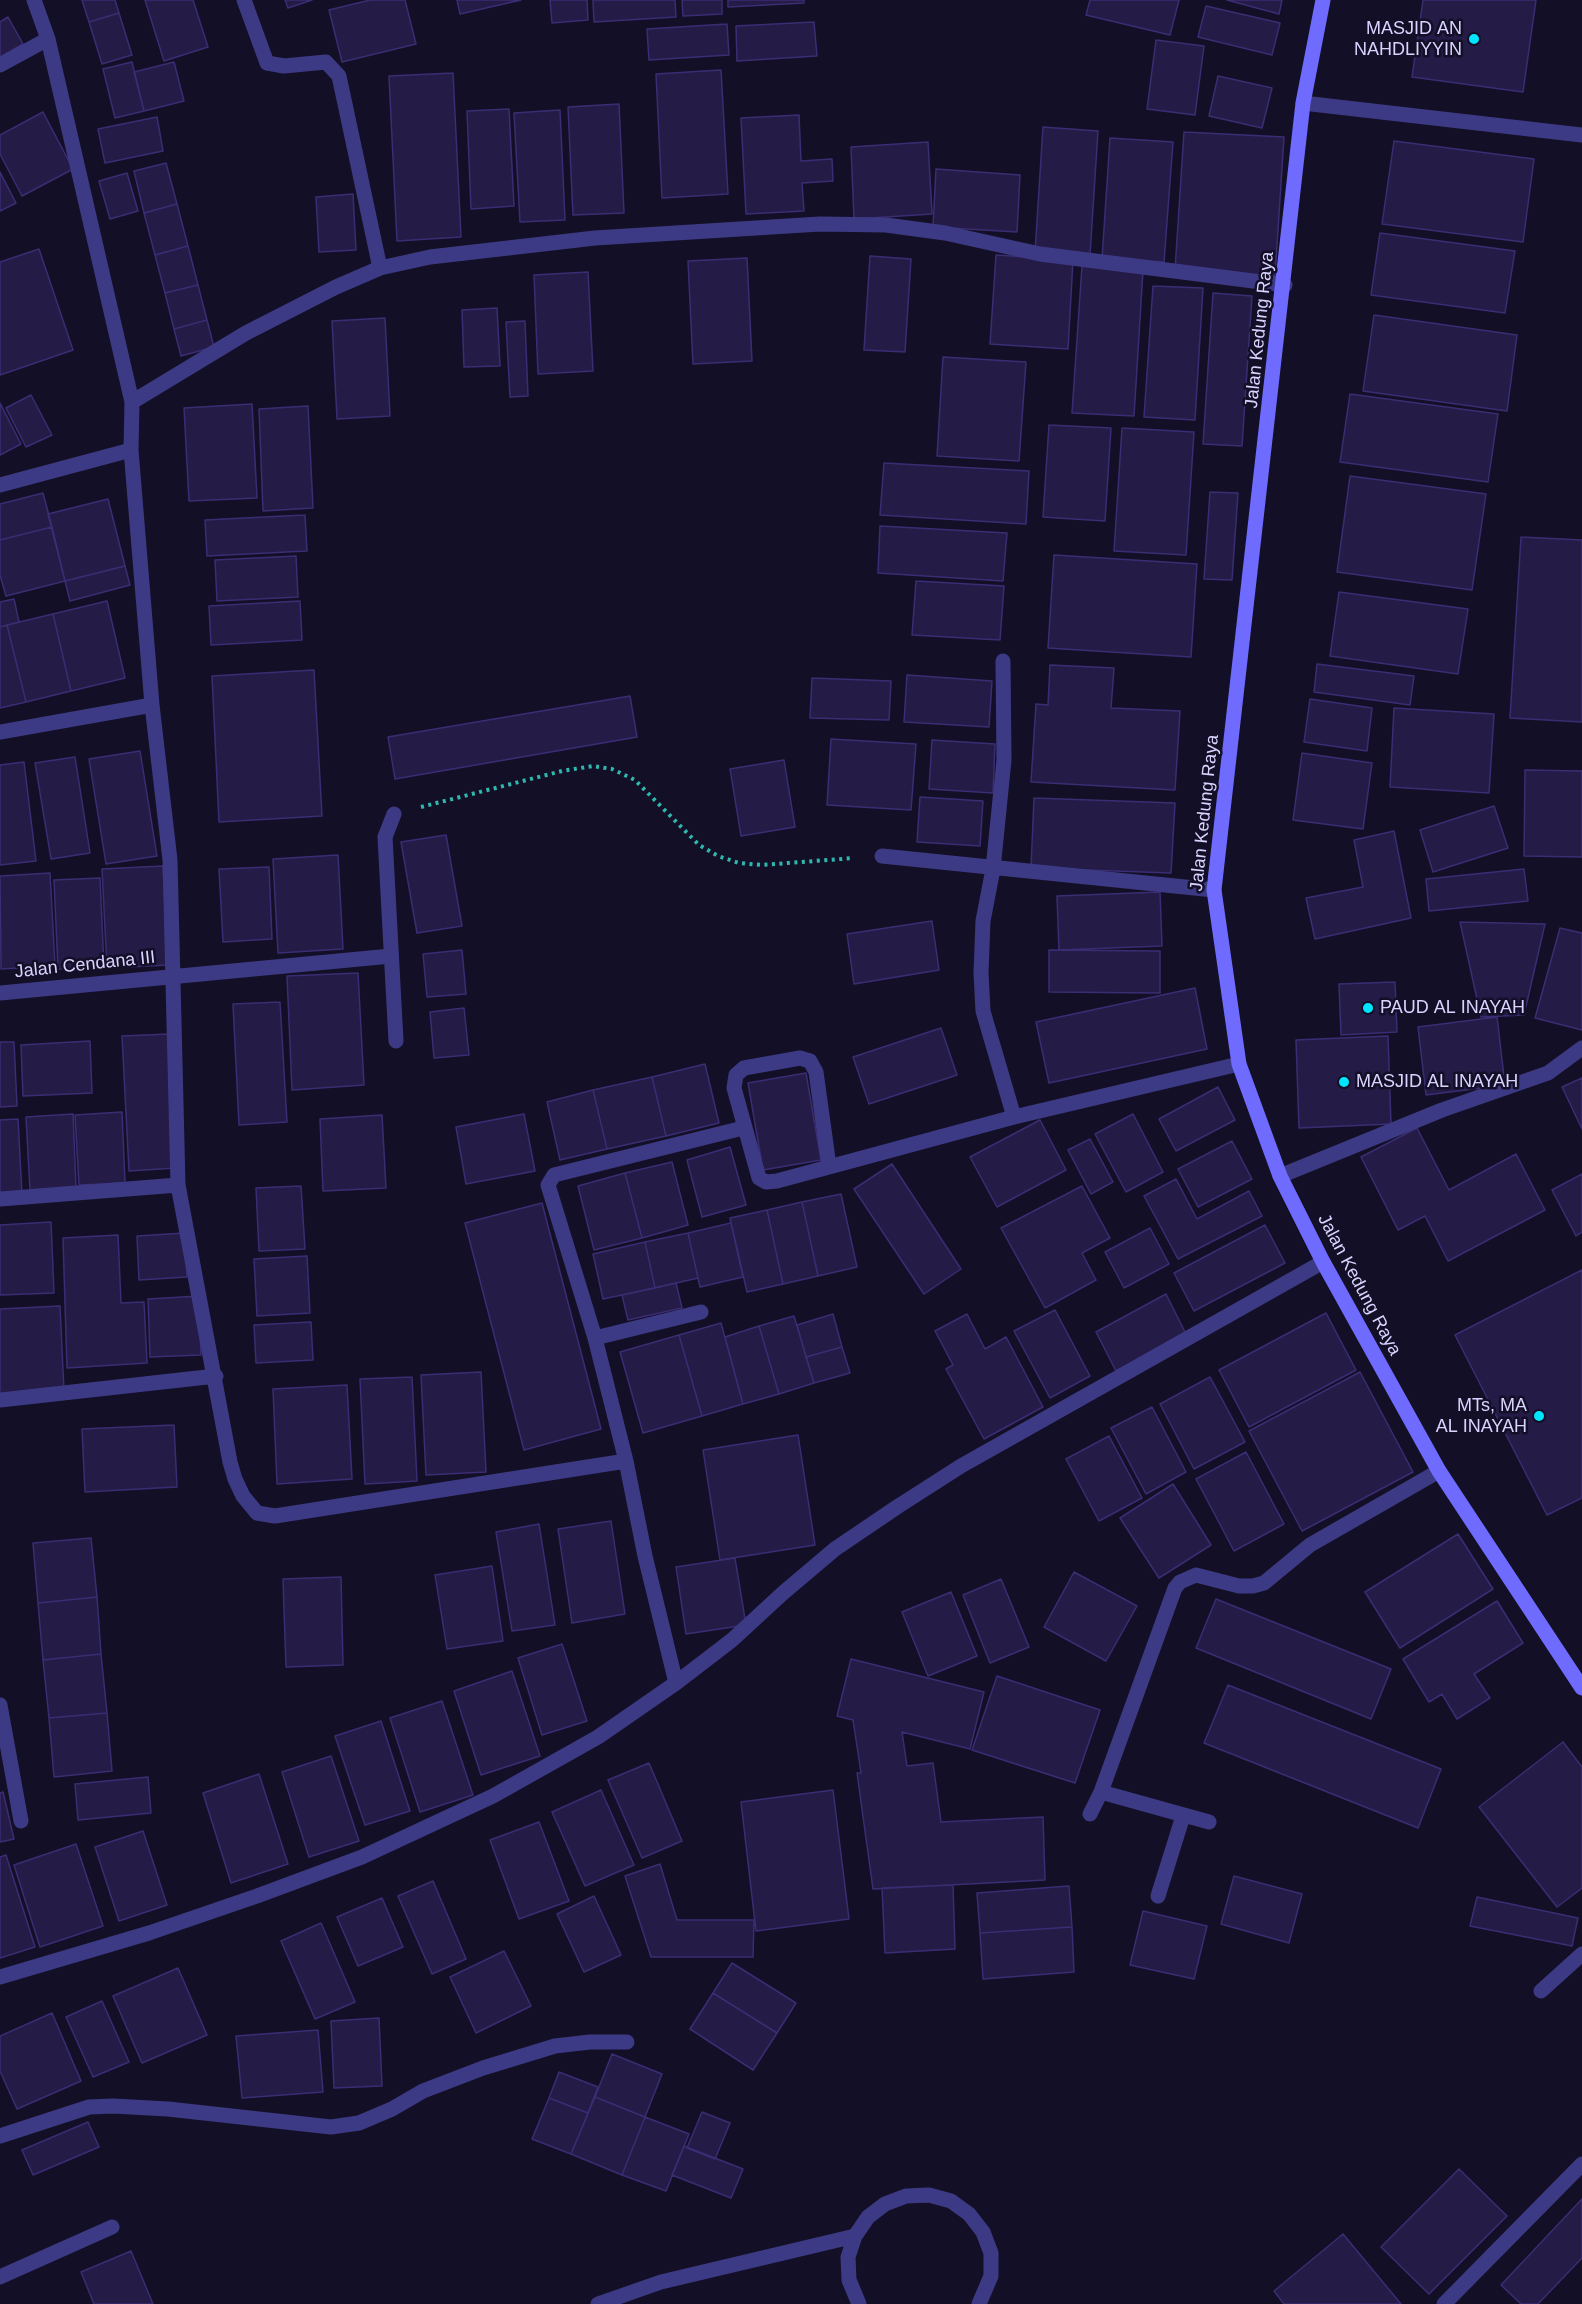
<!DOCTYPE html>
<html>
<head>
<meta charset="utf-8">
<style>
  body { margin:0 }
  canvas { display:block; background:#130f26 }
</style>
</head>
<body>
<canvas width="1582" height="2304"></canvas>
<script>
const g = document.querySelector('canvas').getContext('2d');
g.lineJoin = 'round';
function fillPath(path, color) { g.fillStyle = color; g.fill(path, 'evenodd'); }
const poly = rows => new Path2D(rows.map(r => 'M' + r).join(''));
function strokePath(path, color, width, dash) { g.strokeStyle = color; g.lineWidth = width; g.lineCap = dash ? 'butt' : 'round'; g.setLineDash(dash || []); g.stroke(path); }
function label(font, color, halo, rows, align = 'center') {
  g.font = font + ' Arial,sans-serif'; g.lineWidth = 5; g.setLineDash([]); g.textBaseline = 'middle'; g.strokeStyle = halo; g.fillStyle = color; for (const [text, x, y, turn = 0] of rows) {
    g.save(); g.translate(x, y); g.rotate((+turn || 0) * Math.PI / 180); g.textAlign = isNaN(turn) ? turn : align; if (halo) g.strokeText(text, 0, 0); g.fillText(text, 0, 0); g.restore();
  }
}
const building = poly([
  [82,0,115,0,119,13,89,22,82,0],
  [145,0,193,0,208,47,164,61,145,0],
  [285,0,312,0,288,8,285,0],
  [370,0,405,0,416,44,342,62,329,10,370,0],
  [457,0,521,0,460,14,457,0],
  [550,0,587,0,588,20,552,23,550,0],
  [593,0,675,0,676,17,594,22,593,0],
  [682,0,722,0,722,14,683,16,682,0],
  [728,0,804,0,804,3,728,7,728,0],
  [1090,0,1179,0,1170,35,1086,15,1090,0],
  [1227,0,1282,0,1279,14,1227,0],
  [1423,0,1536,0,1523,92,1412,77,1423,0],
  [1206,6,1280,23,1272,55,1198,37,1206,6],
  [119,13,132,55,102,64,89,22,119,13],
  [8,17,23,44,0,57,0,22,8,17],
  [814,22,817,56,737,61,736,26,814,22],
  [727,24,729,55,649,60,647,29,727,24],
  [1156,40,1204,46,1195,115,1147,109,1156,40],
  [132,62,144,111,115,118,103,69,132,62],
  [174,62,184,101,144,111,134,72,174,62],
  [721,70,728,194,662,198,656,74,721,70],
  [453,73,461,237,397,241,389,76,453,73],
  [1218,76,1272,88,1262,128,1209,116,1218,76],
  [619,104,624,213,573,215,568,107,619,104],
  [509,109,514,206,471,209,467,111,509,109],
  [560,110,565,220,520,222,514,113,560,110],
  [43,112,73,169,22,196,0,154,0,135,43,112],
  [799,115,801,161,832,159,833,181,802,183,804,211,746,214,741,118,799,115],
  [157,117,163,151,105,163,98,129,157,117],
  [1043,127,1098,131,1090,255,1035,252,1043,127],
  [1184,132,1284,137,1275,276,1175,270,1184,132],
  [1110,138,1173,142,1164,262,1102,259,1110,138],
  [1394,141,1534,159,1523,242,1382,224,1394,141],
  [928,142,932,214,854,219,851,147,928,142],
  [166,163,177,204,144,213,134,171,166,163],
  [936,169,1020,175,1017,232,933,227,936,169],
  [0,172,16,203,0,211,0,172],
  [127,173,138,211,110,219,99,181,127,173],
  [353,194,356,250,319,252,316,197,353,194],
  [177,204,188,246,155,255,144,213,177,204],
  [1380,233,1515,251,1505,313,1371,295,1380,233],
  [188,246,198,285,165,293,155,255,188,246],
  [39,249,73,350,0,375,0,262,39,249],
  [996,255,1073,260,1068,349,990,344,996,255],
  [870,256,911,259,905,352,864,350,870,256],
  [747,258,752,361,693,364,688,261,747,258],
  [1082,266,1143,270,1134,416,1072,413,1082,266],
  [588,272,593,371,538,374,534,275,588,272],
  [198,285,207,320,174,329,165,293,198,285],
  [1153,286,1203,288,1195,420,1144,417,1153,286],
  [1213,293,1252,296,1242,446,1203,444,1213,293],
  [497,308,500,366,464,367,462,310,497,308],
  [1374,315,1517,335,1507,411,1363,391,1374,315],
  [385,318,390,416,337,419,332,321,385,318],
  [207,320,214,347,181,356,174,329,207,320],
  [525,321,528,396,510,397,506,322,525,321],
  [943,357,1026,362,1019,461,937,456,943,357],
  [1350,394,1498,414,1488,482,1340,462,1350,394],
  [31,395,52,435,26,447,6,408,31,395],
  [0,403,21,444,0,455,0,403],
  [252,404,257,498,189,501,184,408,252,404],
  [308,406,313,508,263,511,259,409,308,406],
  [1049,425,1111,428,1105,521,1043,517,1049,425],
  [1122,428,1194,432,1186,555,1114,551,1122,428],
  [884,463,1029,471,1026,524,880,515,884,463],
  [1350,476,1486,494,1472,590,1337,572,1350,476],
  [1210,492,1238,493,1232,580,1204,579,1210,492],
  [43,493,52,527,0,540,0,504,43,493],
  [108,499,125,566,65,581,48,514,108,499],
  [305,515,307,551,207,556,205,520,305,515],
  [880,526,1007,533,1003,581,878,573,880,526],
  [52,527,65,581,6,596,0,575,0,540,52,527],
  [1521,537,1582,540,1582,722,1510,718,1521,537],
  [1054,555,1197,564,1191,657,1048,648,1054,555],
  [296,556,298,597,217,601,215,560,296,556],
  [125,566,130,585,70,601,65,581,125,566],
  [916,581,1004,586,1000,640,912,635,916,581],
  [1339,592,1468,609,1458,674,1330,656,1339,592],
  [14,599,19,622,0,627,0,602,14,599],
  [107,601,125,678,71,691,53,614,107,601],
  [300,601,302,640,211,645,209,606,300,601],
  [53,614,71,691,26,702,7,625,53,614],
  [7,625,26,702,0,708,0,627,7,625],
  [1317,664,1414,676,1410,705,1314,692,1317,664],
  [1050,665,1114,668,1111,708,1180,711,1175,790,1031,782,1036,704,1048,705,1050,665],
  [314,670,322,816,219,822,212,676,314,670],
  [907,675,992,681,989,727,904,722,907,675],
  [812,678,891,681,889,720,810,718,812,678],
  [630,696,637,737,395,779,388,737,630,696],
  [1310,699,1372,708,1367,751,1304,742,1310,699],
  [1394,708,1494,714,1489,793,1390,787,1394,708],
  [831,739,916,744,911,810,827,805,831,739],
  [932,740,995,744,993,793,929,789,932,740],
  [140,751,157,856,106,864,89,759,140,751],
  [1302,753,1372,763,1363,829,1293,820,1302,753],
  [75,757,90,853,51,859,35,763,75,757],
  [784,760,795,827,741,836,730,769,784,760],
  [24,762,36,861,0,865,0,765,24,762],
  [1525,770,1582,771,1582,857,1524,856,1525,770],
  [920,797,983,801,980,846,917,842,920,797],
  [1034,798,1175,803,1171,873,1031,868,1034,798],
  [1494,806,1508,848,1433,872,1420,830,1494,806],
  [1394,831,1411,918,1315,939,1306,898,1363,887,1354,840,1394,831],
  [446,835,462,926,417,933,401,842,446,835],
  [338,855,343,949,278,953,273,859,338,855],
  [163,866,168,965,107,968,102,869,163,866],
  [269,867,272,939,223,942,219,869,269,867],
  [1524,869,1528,901,1429,911,1426,879,1524,869],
  [50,873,55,966,1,969,0,876,50,873],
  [100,878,104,967,58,969,54,880,100,878],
  [1160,892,1162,946,1059,950,1057,896,1160,892],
  [932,921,939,970,854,984,847,934,932,921],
  [1460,922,1545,924,1524,1015,1481,1017,1460,922],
  [1560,928,1582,933,1582,1030,1535,1018,1560,928],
  [462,950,466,994,427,997,423,954,462,950],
  [1049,950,1160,951,1160,993,1049,992,1049,950],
  [358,973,364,1085,292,1090,287,976,358,973],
  [1395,982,1397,1032,1341,1035,1339,984,1395,982],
  [1195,988,1207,1049,1049,1083,1036,1022,1195,988],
  [280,1002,287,1122,239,1125,233,1004,280,1002],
  [464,1008,469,1055,434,1058,430,1012,464,1008],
  [1497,1017,1505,1085,1426,1095,1418,1027,1497,1017],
  [941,1028,957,1075,869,1104,853,1057,941,1028],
  [169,1034,175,1168,129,1171,122,1036,169,1034],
  [1388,1036,1391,1124,1299,1128,1296,1040,1388,1036],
  [90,1041,92,1093,23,1096,21,1045,90,1041],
  [0,1042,14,1042,17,1106,0,1107,0,1042],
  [705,1064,719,1123,666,1136,652,1077,705,1064],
  [806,1073,821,1160,763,1170,748,1083,806,1073],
  [652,1077,666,1136,607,1149,593,1090,652,1077],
  [1582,1078,1582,1129,1562,1087,1582,1078],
  [1218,1087,1235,1120,1176,1151,1159,1119,1218,1087],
  [593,1090,607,1149,560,1160,547,1102,593,1090],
  [122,1112,125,1183,79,1185,75,1115,122,1112],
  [73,1114,76,1187,30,1190,26,1117,73,1114],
  [524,1114,535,1171,466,1184,456,1127,524,1114],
  [1133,1114,1163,1172,1126,1192,1095,1134,1133,1114],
  [382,1115,386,1188,323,1191,320,1119,382,1115],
  [18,1119,22,1195,0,1196,0,1120,18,1119],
  [1040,1120,1066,1170,997,1207,970,1157,1040,1120],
  [1417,1128,1449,1190,1516,1154,1545,1210,1448,1261,1425,1216,1398,1230,1361,1157,1417,1128],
  [1090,1139,1113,1182,1091,1194,1068,1150,1090,1139],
  [1232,1141,1252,1179,1198,1207,1178,1169,1232,1141],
  [730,1147,746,1205,702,1217,687,1160,730,1147],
  [672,1162,688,1225,642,1238,625,1173,672,1162],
  [892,1164,961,1269,924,1294,854,1189,892,1164],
  [625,1173,642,1238,594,1250,578,1186,625,1173],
  [1582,1174,1582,1232,1576,1236,1552,1190,1582,1174],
  [1176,1179,1197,1219,1249,1191,1262,1216,1178,1259,1144,1196,1176,1179],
  [301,1186,305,1249,259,1251,256,1188,301,1186],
  [1082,1186,1110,1238,1082,1253,1096,1280,1045,1308,1001,1228,1082,1186],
  [841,1194,857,1267,818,1276,802,1202,841,1194],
  [802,1202,818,1276,783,1284,767,1210,802,1202],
  [542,1203,601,1429,524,1450,465,1223,542,1203],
  [767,1210,783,1284,747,1292,730,1218,767,1210],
  [51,1222,54,1293,0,1295,0,1225,51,1222],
  [731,1223,743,1277,700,1287,688,1233,731,1223],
  [1265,1225,1285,1263,1194,1311,1174,1273,1265,1225],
  [1150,1228,1169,1264,1124,1288,1105,1252,1150,1228],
  [185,1233,187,1277,139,1280,137,1236,185,1233],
  [688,1233,698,1278,655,1288,645,1242,688,1233],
  [118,1235,121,1303,144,1302,147,1363,67,1368,63,1238,118,1235],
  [645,1242,655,1288,603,1299,593,1254,645,1242],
  [307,1256,310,1313,257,1316,254,1259,307,1256],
  [1582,1270,1582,1498,1547,1515,1455,1335,1582,1270],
  [676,1283,682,1308,628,1320,622,1295,676,1283],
  [1166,1294,1186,1334,1116,1371,1096,1332,1166,1294],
  [199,1296,201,1355,150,1357,148,1299,199,1296],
  [60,1306,64,1391,0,1394,0,1309,60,1306],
  [1055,1310,1090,1376,1050,1398,1014,1331,1055,1310],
  [1326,1313,1356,1370,1249,1427,1219,1370,1326,1313],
  [833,1314,842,1347,806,1357,797,1325,833,1314],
  [967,1314,985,1349,1006,1337,1043,1407,984,1439,946,1369,953,1365,935,1331,967,1314],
  [794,1316,814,1383,779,1394,759,1326,794,1316],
  [311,1322,313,1360,256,1363,254,1325,311,1322],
  [721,1323,743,1404,702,1416,679,1335,721,1323],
  [759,1326,779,1394,743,1404,725,1337,759,1326],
  [679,1335,702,1416,643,1433,620,1352,679,1335],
  [842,1347,850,1373,814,1383,806,1357,842,1347],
  [481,1372,486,1472,426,1475,421,1375,481,1372],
  [1360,1372,1413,1472,1302,1531,1249,1431,1360,1372],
  [412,1377,417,1481,365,1484,360,1379,412,1377],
  [1210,1377,1245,1442,1194,1469,1160,1404,1210,1377],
  [347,1385,352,1479,277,1484,273,1389,347,1385],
  [1152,1407,1186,1472,1146,1494,1111,1428,1152,1407],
  [174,1425,177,1487,85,1492,82,1429,174,1425],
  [798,1435,815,1545,720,1560,703,1450,798,1435],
  [1109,1436,1142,1498,1099,1521,1066,1459,1109,1436],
  [1246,1452,1284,1524,1234,1551,1196,1479,1246,1452],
  [1173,1484,1211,1545,1159,1578,1120,1518,1173,1484],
  [611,1521,625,1614,572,1623,558,1529,611,1521],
  [539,1524,555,1625,512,1631,496,1532,539,1524],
  [1458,1534,1493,1589,1400,1648,1365,1592,1458,1534],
  [91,1538,97,1597,38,1603,33,1543,91,1538],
  [735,1558,746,1625,686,1634,676,1567,735,1558],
  [492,1566,503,1641,447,1649,435,1575,492,1566],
  [1074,1572,1137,1606,1106,1661,1044,1627,1074,1572],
  [341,1577,343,1665,286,1667,283,1579,341,1577],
  [1001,1579,1029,1647,990,1663,963,1595,1001,1579],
  [951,1592,977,1656,928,1676,902,1612,951,1592],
  [97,1597,101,1654,43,1660,38,1603,97,1597],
  [1216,1599,1391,1669,1371,1719,1196,1648,1216,1599],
  [1497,1601,1523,1643,1474,1674,1490,1698,1457,1719,1442,1694,1429,1702,1403,1659,1497,1601],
  [562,1644,587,1721,542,1735,518,1658,562,1644],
  [101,1654,107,1713,49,1718,43,1660,101,1654],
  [851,1659,984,1692,970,1749,902,1732,907,1766,933,1763,941,1822,1043,1817,1045,1880,873,1889,857,1773,861,1773,853,1720,837,1716,851,1659],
  [512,1671,540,1756,481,1775,454,1691,512,1671],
  [997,1676,1100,1710,1075,1783,972,1750,997,1676],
  [1228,1685,1441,1769,1418,1828,1204,1743,1228,1685],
  [442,1701,473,1795,420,1812,390,1718,442,1701],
  [107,1713,112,1771,54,1777,49,1718,107,1713],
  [381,1721,410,1811,365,1825,335,1736,381,1721],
  [1563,1742,1582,1767,1582,1888,1557,1907,1479,1807,1563,1742],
  [331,1756,359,1841,309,1857,282,1772,331,1756],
  [649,1763,682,1841,642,1858,608,1780,649,1763],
  [259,1774,288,1864,231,1883,203,1793,259,1774],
  [148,1777,151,1813,78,1820,75,1784,148,1777],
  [601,1790,634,1865,585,1886,552,1812,601,1790],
  [833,1790,849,1919,756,1931,741,1802,833,1790],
  [3,1792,14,1839,0,1842,0,1793,3,1792],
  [539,1822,569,1901,519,1919,490,1840,539,1822],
  [143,1831,167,1905,119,1921,95,1847,143,1831],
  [76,1844,103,1926,40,1947,14,1865,76,1844],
  [6,1855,35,1947,0,1958,0,1857,6,1855],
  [660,1864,677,1920,754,1920,753,1957,651,1957,625,1876,660,1864],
  [1234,1876,1302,1894,1289,1943,1221,1924,1234,1876],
  [433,1881,466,1959,432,1974,398,1896,433,1881],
  [953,1885,955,1949,885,1953,882,1888,953,1885],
  [1069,1886,1072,1927,980,1933,977,1893,1069,1886],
  [594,1896,621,1955,584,1972,557,1914,594,1896],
  [1477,1897,1578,1918,1572,1946,1470,1926,1477,1897],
  [382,1898,403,1947,358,1966,337,1917,382,1898],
  [1143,1911,1207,1926,1194,1979,1130,1965,1143,1911],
  [321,1923,355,2002,315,2019,281,1941,321,1923],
  [1072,1927,1074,1972,983,1979,980,1933,1072,1927],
  [504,1951,531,2006,476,2033,450,1977,504,1951],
  [732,1963,796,2003,777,2033,713,1993,732,1963],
  [178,1968,207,2035,142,2063,113,1996,178,1968],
  [713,1993,777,2033,753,2070,690,2029,713,1993],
  [102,2001,129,2062,93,2077,66,2017,102,2001],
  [52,2013,81,2081,17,2109,0,2071,0,2036,52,2013],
  [379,2018,382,2086,334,2088,331,2021,379,2018],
  [318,2030,323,2092,242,2098,236,2036,318,2030],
  [612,2054,662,2074,645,2117,595,2097,612,2054],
  [559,2072,598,2087,588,2113,549,2098,559,2072],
  [595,2097,645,2117,622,2175,571,2154,595,2097],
  [549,2098,588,2113,571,2154,532,2139,549,2098],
  [702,2112,730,2123,715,2159,687,2148,702,2112],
  [645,2117,689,2134,666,2191,622,2175,645,2117],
  [88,2122,99,2147,33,2175,22,2150,88,2122],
  [684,2146,743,2169,731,2198,672,2175,684,2146],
  [1459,2169,1507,2216,1429,2294,1381,2247,1459,2169],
  [1582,2199,1582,2258,1538,2304,1521,2304,1501,2285,1582,2199],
  [1343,2234,1401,2304,1284,2304,1274,2291,1343,2234],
  [131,2251,153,2304,94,2304,81,2272,131,2251]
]);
fillPath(building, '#241b47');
strokePath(building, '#3b2d73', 1.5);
strokePath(poly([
  [421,807,562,771,593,766,612,769,635,780,699,845,718,856,739,863,762,865,854,858]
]), '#2fb8b0', 4, [3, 4.5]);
strokePath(poly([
  [1303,103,1582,135],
  [1280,1176,1442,1110,1548,1073,1582,1048],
  [1541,1991,1582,1954]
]), '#3d3a85', 15);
strokePath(poly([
  [34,0,48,39,132,402,131,450,152,705,170,860,178,1185,230,1462,235,1479,243,1496,257,1513,275,1516,626,1461,645,1556,676,1683],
  [244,0,267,63,284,66,326,62,339,76,380,268],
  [0,65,48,39],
  [132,402,246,333,336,287,380,268,430,257,595,238,820,224,886,225,945,233,1040,254,1285,285],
  [0,485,131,450],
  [1003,661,1004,760,993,869,983,921,981,973,983,1011,1014,1117],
  [0,732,152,705],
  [394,814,385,837,396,1041],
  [882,856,1214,890],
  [0,993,391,956],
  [829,1166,816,1072,810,1061,800,1058,744,1068,736,1075,734,1088,759,1178,766,1182,777,1181,1014,1117,1239,1064],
  [0,1199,178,1185],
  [595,1338,701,1312],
  [0,1400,216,1376],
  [626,1461,595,1338,548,1185,554,1175,743,1128],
  [0,1705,21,1821],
  [1101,1792,1209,1822],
  [1090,1814,1101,1792,1175,1588,1180,1582,1196,1575,1239,1586,1253,1586,1264,1583,1310,1545,1439,1471],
  [1158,1896,1183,1816],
  [0,1977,149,1933,257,1896,362,1857,493,1796,598,1737,676,1683,732,1640,783,1593,835,1549,897,1507,961,1466,1323,1262],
  [0,2136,89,2107,113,2106,168,2109,331,2127,359,2123,392,2109,423,2091,483,2068,555,2046,590,2042,627,2042],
  [0,2277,112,2227],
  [598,2304,661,2282,855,2236],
  [859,2304,849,2280,848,2257,855,2236,868,2217,885,2204,906,2196,929,2195,951,2201,969,2214,983,2232,991,2253,991,2276,979,2304],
  [1444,2304,1582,2164]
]), '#3d3a85', 15);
strokePath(poly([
  [1323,0,1303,103,1214,890,1239,1064,1280,1176,1323,1262,1439,1471,1582,1688]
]), '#6f6bff', 15);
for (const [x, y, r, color] of [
  [1474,39,6,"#00e5ff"],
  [1368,1008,6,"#00e5ff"],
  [1344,1082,6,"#00e5ff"],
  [1539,1416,6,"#00e5ff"]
]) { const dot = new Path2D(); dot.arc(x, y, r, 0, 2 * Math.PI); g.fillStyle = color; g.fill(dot); strokePath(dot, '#130f26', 2); }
label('18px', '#d9d4ff', '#130f26', [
  ["MASJID AN",1462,29],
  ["NAHDLIYYIN",1462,50],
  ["PAUD AL INAYAH",1380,1008,"left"],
  ["MASJID AL INAYAH",1356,1082,"left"],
  ["MTs, MA",1527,1406],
  ["AL INAYAH",1527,1427]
], 'right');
label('18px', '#d9d4ff', '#130f26', [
  ["Jalan Kedung Raya",1260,330,-84],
  ["Jalan Kedung Raya",1205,813,-84],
  ["Jalan Cendana III",85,965,-6],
  ["Jalan Kedung Raya",1359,1285,62]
]);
</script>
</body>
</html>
